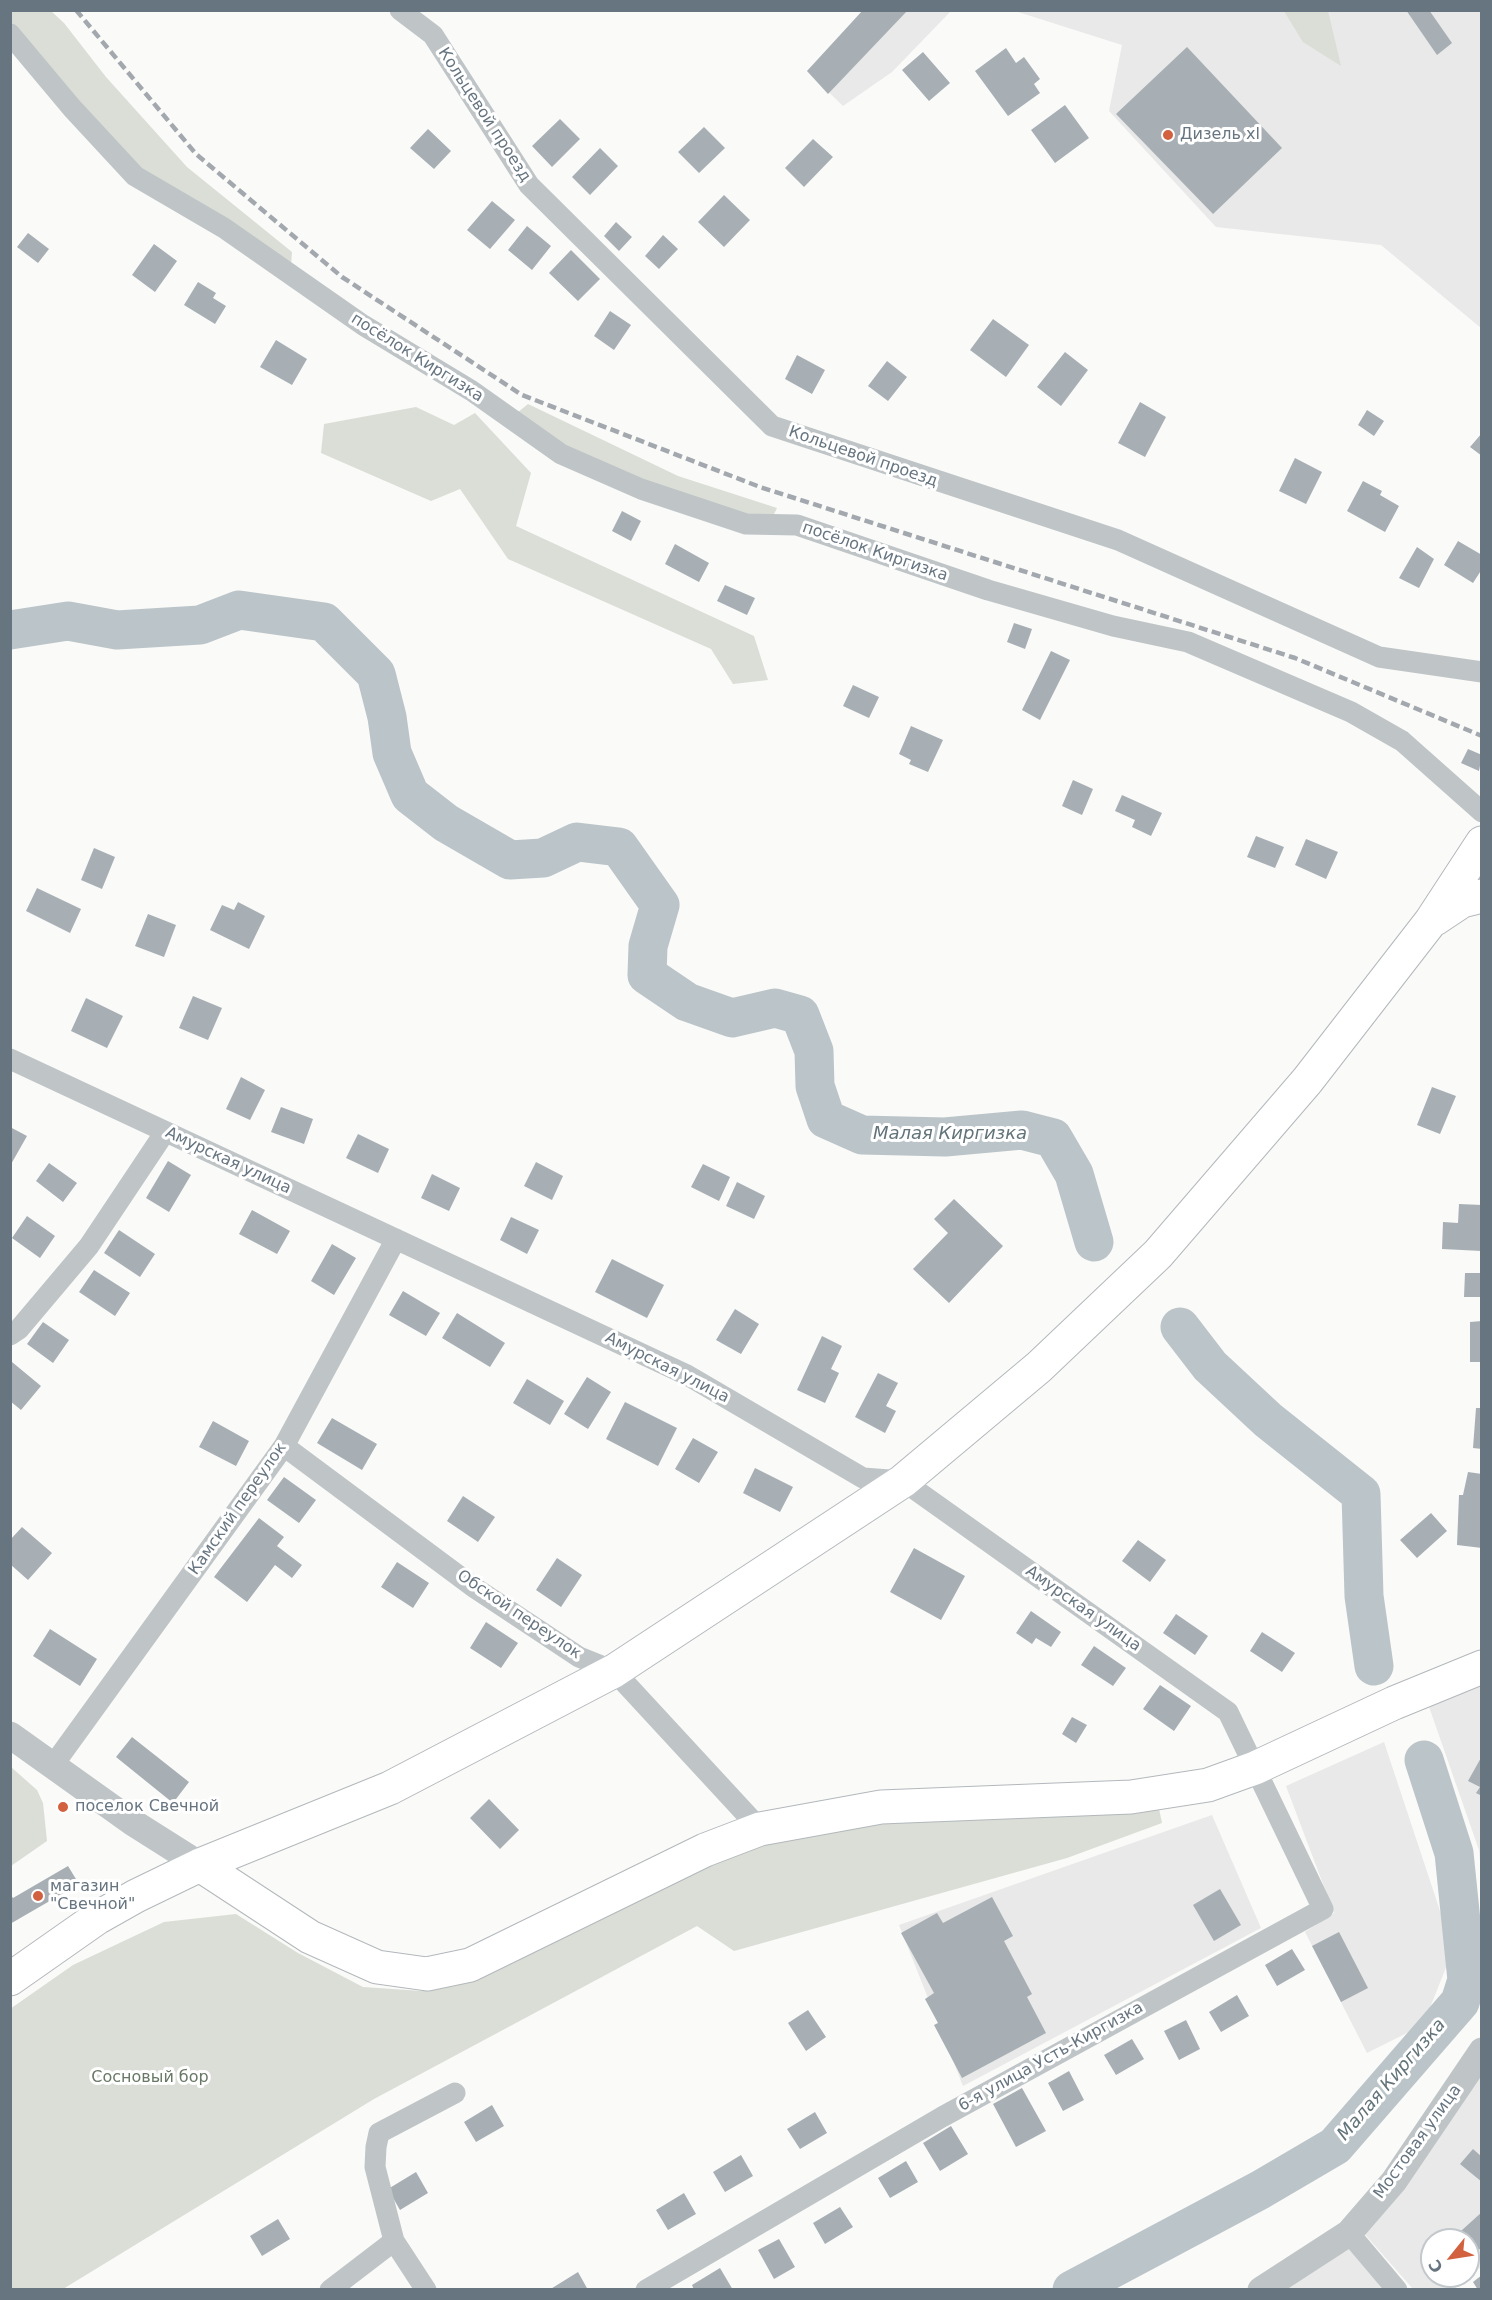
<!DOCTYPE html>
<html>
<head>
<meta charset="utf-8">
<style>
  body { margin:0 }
  #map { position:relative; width:1492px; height:2300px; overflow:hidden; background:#fafaf8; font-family:"DejaVu Sans",sans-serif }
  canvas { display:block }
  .frame { position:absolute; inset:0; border:12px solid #677580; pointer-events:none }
  .north { position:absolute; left:1420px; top:2228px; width:60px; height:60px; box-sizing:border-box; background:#fff; border:2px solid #c2c8cc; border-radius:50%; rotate:240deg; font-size:16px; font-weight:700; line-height:24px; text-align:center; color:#677580 }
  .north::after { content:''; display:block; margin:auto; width:21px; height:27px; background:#d26140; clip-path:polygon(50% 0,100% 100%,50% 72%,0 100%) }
</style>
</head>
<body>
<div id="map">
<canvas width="1492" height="2300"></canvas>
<div class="frame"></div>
<div class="north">С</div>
</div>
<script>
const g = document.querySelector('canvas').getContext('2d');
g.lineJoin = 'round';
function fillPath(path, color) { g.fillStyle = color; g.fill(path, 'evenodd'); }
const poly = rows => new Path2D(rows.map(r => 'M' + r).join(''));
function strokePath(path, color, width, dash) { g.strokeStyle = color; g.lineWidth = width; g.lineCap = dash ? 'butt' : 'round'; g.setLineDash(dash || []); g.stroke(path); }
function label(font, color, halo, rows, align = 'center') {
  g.font = font + ' "DejaVu Sans",sans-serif'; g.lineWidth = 6; g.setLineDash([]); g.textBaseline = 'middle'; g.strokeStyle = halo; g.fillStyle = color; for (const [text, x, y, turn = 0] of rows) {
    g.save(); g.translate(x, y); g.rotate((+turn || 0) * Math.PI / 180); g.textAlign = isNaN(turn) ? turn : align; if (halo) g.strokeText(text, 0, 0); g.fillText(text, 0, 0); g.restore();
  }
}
fillPath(poly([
  [863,11,951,11,892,72,843,106,807,71],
  [1015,11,1481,11,1481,328,1381,245,1216,227,1109,111,1122,45],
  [1481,1682,1481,1872,1479,1850,1427,1701],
  [1384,1742,1453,1950,1423,2025,1367,2053,1305,1932,1334,1913,1286,1786],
  [1212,1815,1261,1928,963,2086,899,1925],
  [1481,2071,1481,2267,1454,2289,1413,2289,1362,2231],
  [1432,2240,1468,2240,1468,2276,1432,2276],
  [1347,2246,1383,2290,1280,2290]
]), '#e8e9e8');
fillPath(poly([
  [10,11,51,11,64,23,106,77,187,167,292,252,291,266,137,168,11,24],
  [1284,11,1328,11,1341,66,1303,42],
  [528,404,678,476,777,508,772,518,747,519,564,449,517,413],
  [416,407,454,425,475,413,531,473,516,526,754,636,768,680,733,684,711,649,508,559,460,489,431,501,321,453,324,424],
  [11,1767,37,1790,43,1803,47,1841,11,1866],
  [1158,1804,1162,1823,1067,1858,734,1951,697,1926,374,2099,63,2289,11,2289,10,2009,73,1965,164,1922,236,1914,298,1953,363,1987,422,1991,480,1975,711,1859,766,1842,882,1816]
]), '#daded7');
strokePath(poly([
  [10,630,68,621,117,630,200,625,239,610,324,622,376,674,387,717,392,753,410,795,446,823,510,860,543,858,577,842,619,847,660,905,648,946,647,975,687,1002,732,1018,775,1008,800,1015,814,1051,815,1086,826,1119,862,1135,945,1137,1022,1130,1053,1138,1074,1174,1094,1242],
  [1180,1327,1210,1366,1268,1420,1361,1494,1364,1596,1374,1666],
  [1072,2290,1260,2190,1335,2146,1460,2002,1467,1980,1454,1853,1424,1760]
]), '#bbc4c8', 39);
fillPath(poly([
  [863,10,908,10,828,94,807,71],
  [1406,10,1429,10,1452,43,1437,55],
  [1187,47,1282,148,1213,214,1116,114],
  [1006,48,1016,63,1024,57,1040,79,1034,84,1040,93,1008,116,975,71],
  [923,52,950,83,929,101,902,70],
  [1065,105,1089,138,1055,163,1031,130],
  [560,119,580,139,552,167,532,146],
  [704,127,725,148,699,173,678,152],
  [428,129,451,151,434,169,410,148],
  [813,139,833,157,804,187,785,168],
  [600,148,618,166,590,195,572,177],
  [724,195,750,220,724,247,698,222],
  [492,201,515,220,490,249,467,230],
  [616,222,632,237,619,251,604,236],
  [527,226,551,246,532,270,508,250],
  [28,233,49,249,38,263,17,247],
  [663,235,678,249,659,269,645,256],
  [154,244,177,261,155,292,132,275],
  [571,250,600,279,578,301,549,273],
  [198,282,216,293,213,298,226,306,215,324,184,305],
  [610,311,631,325,614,350,594,336],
  [993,319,1029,345,1006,377,970,350],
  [276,340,307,359,292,385,260,367],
  [1065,352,1088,370,1061,406,1037,387],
  [797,355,825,370,812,394,785,379],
  [887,361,907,377,888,401,868,386],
  [1140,402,1166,417,1145,457,1118,443],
  [1367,410,1384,421,1374,436,1358,425],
  [1482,433,1482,456,1470,447],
  [1295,458,1322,472,1306,504,1279,491],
  [1363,481,1382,491,1380,495,1399,506,1385,532,1347,511],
  [622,511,641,521,631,541,612,531],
  [1458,541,1482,555,1482,569,1473,583,1444,565],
  [675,544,709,563,699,582,665,564],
  [1417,547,1434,559,1419,588,1399,578],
  [725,585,755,598,747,615,717,601],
  [1014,623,1032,629,1025,649,1007,642],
  [1051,651,1070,660,1040,720,1022,710],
  [853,685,879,697,869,718,843,706],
  [911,726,943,740,928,772,909,764,911,760,899,754],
  [1468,749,1482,755,1479,771,1461,763],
  [1073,780,1093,789,1082,815,1062,806],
  [1122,795,1162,813,1151,836,1132,827,1135,820,1115,811],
  [1256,836,1284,847,1275,868,1247,857],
  [1306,839,1338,852,1326,879,1295,865],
  [94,848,115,857,102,889,81,880],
  [37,888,81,909,70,933,26,911],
  [238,902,265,916,249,949,210,930,222,905,234,910],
  [148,914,176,925,164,957,135,946],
  [193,996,222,1008,208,1040,179,1028],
  [86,998,123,1016,107,1048,71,1031],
  [241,1077,265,1090,250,1120,226,1109],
  [1432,1087,1456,1096,1440,1134,1417,1125],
  [281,1107,313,1119,304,1144,271,1132],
  [10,1127,27,1136,10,1166],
  [358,1134,389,1149,378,1173,346,1158],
  [168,1161,191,1175,169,1212,146,1198],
  [536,1162,563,1176,552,1200,524,1186],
  [49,1163,77,1183,63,1202,36,1181],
  [703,1164,730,1177,719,1201,691,1187],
  [432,1174,460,1188,449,1211,421,1198],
  [737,1182,765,1196,754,1219,726,1206],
  [954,1199,1003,1246,949,1303,913,1269,948,1233,934,1219],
  [1459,1204,1482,1205,1482,1251,1442,1249,1443,1222,1458,1223],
  [252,1210,290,1231,277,1254,239,1234],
  [27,1216,55,1236,40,1258,12,1238],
  [511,1217,539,1230,527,1254,500,1240],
  [119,1230,155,1254,140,1277,104,1253],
  [332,1244,356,1258,334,1295,311,1281],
  [612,1259,664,1285,647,1318,595,1292],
  [94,1270,130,1293,115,1316,79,1292],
  [1465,1273,1482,1273,1482,1297,1464,1297],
  [403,1291,440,1313,426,1336,389,1315],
  [735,1309,759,1324,741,1354,716,1340],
  [457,1313,505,1343,490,1367,442,1338],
  [1482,1321,1482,1362,1470,1362,1470,1322],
  [43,1322,69,1340,53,1363,27,1344],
  [822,1336,842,1346,831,1369,839,1373,825,1403,797,1390],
  [12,1362,41,1386,21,1410,10,1401],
  [878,1373,898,1383,886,1406,896,1411,885,1433,855,1417],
  [587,1377,611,1392,588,1429,564,1414],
  [527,1379,564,1401,550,1425,513,1403],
  [625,1402,677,1428,658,1466,606,1439],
  [1476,1408,1482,1408,1482,1449,1473,1448],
  [332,1418,377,1444,362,1470,317,1443],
  [213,1421,249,1441,236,1466,199,1447],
  [693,1438,718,1452,699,1483,675,1469],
  [755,1468,793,1487,780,1512,743,1493],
  [1468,1472,1482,1474,1482,1548,1457,1545,1459,1495,1463,1495],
  [284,1477,316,1500,299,1523,267,1500],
  [463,1496,495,1517,478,1542,447,1521],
  [1431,1513,1447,1531,1417,1558,1400,1540],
  [259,1518,284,1537,277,1546,302,1565,292,1578,275,1565,247,1602,214,1577],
  [22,1527,52,1553,28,1580,10,1564,10,1540],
  [1138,1540,1166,1560,1150,1582,1122,1561],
  [914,1548,965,1576,941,1620,890,1592],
  [557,1558,582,1575,561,1607,536,1590],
  [397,1562,429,1583,413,1608,381,1587],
  [1031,1611,1061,1632,1051,1647,1036,1638,1032,1644,1016,1633],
  [1176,1614,1208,1636,1195,1655,1163,1633],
  [486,1622,518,1643,501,1668,470,1648],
  [50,1629,97,1659,80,1686,33,1656],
  [1262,1632,1295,1653,1282,1672,1250,1651],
  [1094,1646,1126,1668,1113,1686,1081,1665],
  [1160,1685,1191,1706,1174,1731,1143,1709],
  [1072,1717,1087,1725,1076,1743,1062,1734],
  [132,1737,189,1782,173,1803,116,1757],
  [1482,1756,1482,1796,1476,1793,1480,1787,1468,1781],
  [489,1799,519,1830,500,1849,470,1818],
  [68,1866,79,1884,10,1924,10,1894,13,1898],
  [1220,1889,1241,1925,1214,1941,1193,1905],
  [992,1897,1013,1936,1004,1941,1032,1994,1027,1997,1046,2033,962,2078,934,2025,938,2023,925,1999,934,1993,901,1933,937,1913,943,1923],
  [1339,1932,1368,1988,1341,2002,1312,1946],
  [1292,1949,1305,1970,1277,1986,1265,1965],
  [1237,1995,1249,2016,1221,2032,1209,2012],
  [808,2010,826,2037,806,2051,788,2023],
  [1186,2020,1200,2049,1179,2060,1164,2031],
  [1132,2039,1144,2059,1116,2075,1104,2055],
  [1069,2071,1084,2100,1063,2111,1048,2083],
  [1022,2088,1046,2131,1016,2147,993,2104],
  [492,2105,504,2126,476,2142,464,2122],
  [815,2112,827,2133,800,2149,787,2129],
  [951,2126,968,2154,940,2171,923,2143],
  [1473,2149,1482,2157,1482,2182,1460,2164],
  [741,2155,753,2176,725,2192,713,2172],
  [906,2161,918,2182,890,2198,878,2178],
  [416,2172,428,2193,400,2210,388,2189],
  [684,2193,696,2214,668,2230,656,2210],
  [840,2207,853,2227,825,2244,813,2223],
  [1482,2212,1482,2248,1468,2255,1468,2240,1451,2240],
  [278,2219,290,2239,262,2256,250,2236],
  [779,2239,795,2267,774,2279,758,2250],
  [720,2268,733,2290,694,2290,692,2285],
  [578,2272,588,2290,549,2290],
  [1482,2275,1482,2290,1478,2290,1473,2282]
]), '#a7afb4');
const primary = poly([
  [1435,919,1462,901,1482,896],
  [200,1865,310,1937,377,1967,427,1974,470,1965,705,1850,760,1829,881,1807,1131,1797,1208,1785,1255,1768,1394,1703,1482,1667],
  [10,1979,97,1918,136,1896,200,1865,390,1788,614,1671,903,1481,1039,1367,1158,1254,1307,1081,1431,921,1482,843]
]);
strokePath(primary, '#b3b8bc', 35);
strokePath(poly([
  [400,10,433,35,529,185,772,426,1118,540,1379,657,1482,672],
  [10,34,72,108,135,176,224,228,363,325,472,391,561,454,641,489,746,524,797,525,988,590,1113,626,1188,642,1351,712,1402,741,1482,812],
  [10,1059,687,1375,863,1478,903,1481,1228,1712,1323,1909,942,2117,646,2290],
  [10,1335,19,1329,89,1246,165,1132],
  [284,1446,475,1588,579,1657,614,1671,760,1829],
  [54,1764,284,1446,396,1239],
  [1349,2233,1397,2290],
  [330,2290,394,2241],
  [426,2290,394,2241,375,2167,376,2147,379,2133,455,2093]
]), '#bfc4c7', 21);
strokePath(poly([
  [10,1735,132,1822,200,1865],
  [1261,2290,1349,2233,1394,2181,1482,2051]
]), '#bfc4c7', 27);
strokePath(primary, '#fff', 33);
strokePath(poly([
  [76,10,196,154,342,277,522,395,760,487,1295,658,1482,736]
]), '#a2a8ad', 4.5, [9, 4.5]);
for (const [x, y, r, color] of [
  [1168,135,6,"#d26140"],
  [63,1807,6,"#d26140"],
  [38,1896,6,"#d26140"]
]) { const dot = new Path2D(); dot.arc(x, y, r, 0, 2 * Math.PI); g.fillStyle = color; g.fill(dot); strokePath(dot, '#fff', 2); }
label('16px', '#677580', '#fff', [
  ["Кольцевой проезд",484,115,57],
  ["посёлок Киргизка",417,358,32],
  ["Кольцевой проезд",863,457,19],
  ["посёлок Киргизка",875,552,19],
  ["Амурская улица",228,1161,25],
  ["Амурская улица",667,1368,27],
  ["Камский переулок",238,1509,-55],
  ["Амурская улица",1083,1609,35],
  ["Обской переулок",519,1615,34],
  ["6-я улица Усть-Киргизка",1051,2057,-29],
  ["Мостовая улица",1418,2142,-54]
]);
label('16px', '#677580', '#fff', [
  ["Дизель xl",1180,135],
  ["поселок Свечной",75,1807],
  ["магазин",50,1887],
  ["\"Свечной\"",50,1905]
], 'left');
label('16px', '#697866', '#fff', [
  ["Сосновый бор",150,2078]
]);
label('italic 18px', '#627379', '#fff', [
  ["Малая Киргизка",950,1134],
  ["Малая Киргизка",1392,2080,-49]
]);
</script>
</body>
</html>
